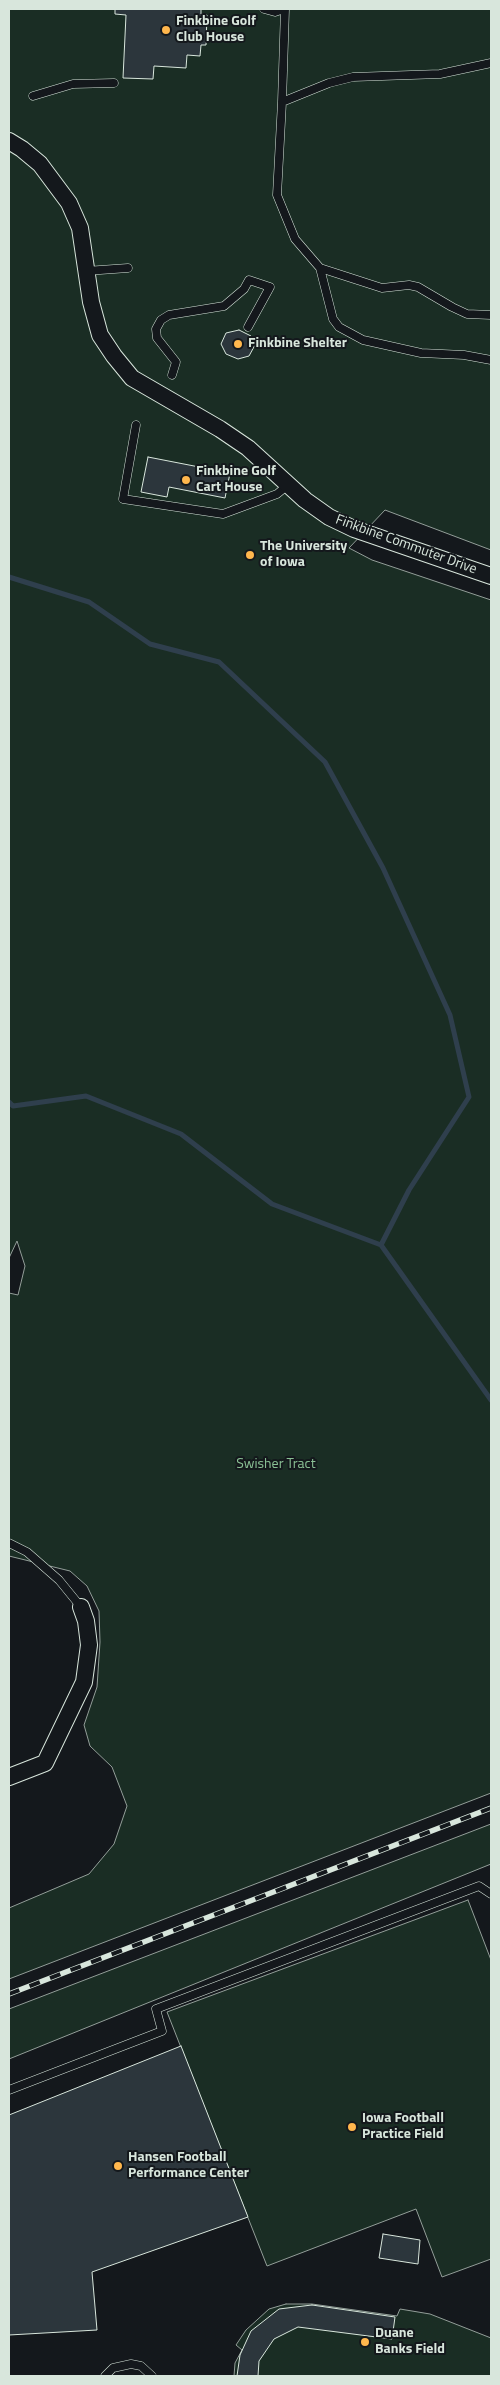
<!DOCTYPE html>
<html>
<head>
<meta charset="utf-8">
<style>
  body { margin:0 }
  #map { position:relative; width:500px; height:2385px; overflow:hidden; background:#14181c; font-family:"Titillium Web",sans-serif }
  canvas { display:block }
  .frame { position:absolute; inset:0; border:10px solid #d8e6dc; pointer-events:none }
</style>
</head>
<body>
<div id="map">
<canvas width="500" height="2385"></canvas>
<div class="frame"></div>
</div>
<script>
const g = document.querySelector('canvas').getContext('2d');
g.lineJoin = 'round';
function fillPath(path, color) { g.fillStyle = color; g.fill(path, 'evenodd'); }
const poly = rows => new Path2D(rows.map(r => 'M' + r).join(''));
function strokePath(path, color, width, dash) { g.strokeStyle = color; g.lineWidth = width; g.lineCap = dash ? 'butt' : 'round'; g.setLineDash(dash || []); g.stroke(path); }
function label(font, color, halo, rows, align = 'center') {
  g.font = font + ' "Titillium Web",sans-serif'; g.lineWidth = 4; g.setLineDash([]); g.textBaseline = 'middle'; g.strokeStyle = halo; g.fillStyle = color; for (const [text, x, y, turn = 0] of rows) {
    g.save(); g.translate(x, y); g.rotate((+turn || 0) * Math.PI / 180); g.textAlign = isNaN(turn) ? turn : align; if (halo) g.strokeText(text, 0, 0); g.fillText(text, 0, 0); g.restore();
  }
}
const green = poly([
  [9,9,491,9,491,550,385,510,349,548,372,560,491,600,491,1793,9,1979,9,1908,89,1874,114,1844,127,1806,112,1767,90,1746,84,1725,97,1687,100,1642,99,1611,87,1586,70,1571,9,1556,9,1293,18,1295,25,1266,17,1241,9,1258,9,9],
  [491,1824,491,1864,9,2059,9,2009,491,1824],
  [468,1900,491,1960,491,2259,442,2277,416,2209,267,2266,167,2012,468,1900],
  [286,2304,312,2304,397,2316,400,2309,430,2314,491,2338,491,2376,234,2376,235,2363,242,2350,236,2345,246,2330,269,2309,286,2304]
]);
fillPath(green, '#1a2d24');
strokePath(green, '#939e99', 1);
strokePath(poly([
  [9,577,89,602,150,644,219,662,325,762,383,868,450,1015,469,1097,409,1190,381,1245,491,1400],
  [9,1102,13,1106,86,1096,181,1134,272,1204,381,1245]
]), '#2f3f4d', 5);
const building = poly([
  [115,9,201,9,201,14,207,15,206,45,201,45,200,56,187,55,186,68,154,66,153,79,123,78,126,15,115,14,115,9],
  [239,330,251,336,255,345,249,356,238,359,226,354,221,344,226,333,239,330],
  [148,457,230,473,225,498,169,487,167,497,141,492,148,457],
  [181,2046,248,2217,92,2272,97,2330,9,2335,9,2115,181,2046],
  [383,2234,420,2240,418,2264,379,2258,383,2234],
  [312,2305,395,2317,392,2339,298,2327,274,2339,259,2361,258,2376,237,2376,240,2355,251,2331,279,2309,312,2305]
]);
fillPath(building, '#2c363c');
strokePath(building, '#d8e6dc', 1);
const service = poly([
  [264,9,275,12,284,9],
  [491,63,440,74,353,77,329,83,282,102,277,195,295,239,320,268,382,288,409,285,418,287,452,307,467,314,491,315],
  [33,96,73,84,114,83],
  [282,102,285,9],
  [320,268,333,319,339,327,363,340,421,353,464,355,491,360],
  [86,271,128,268],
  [172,375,176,362,157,338,156,329,161,320,169,315,224,306,244,289,249,280,270,287,248,327],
  [136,425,123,499,223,514,277,494,288,485],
  [9,1543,27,1552,59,1580,81,1607],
  [9,2090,162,2031,156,2009,479,1886,491,1894],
  [105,2376,113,2368,131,2364,141,2366,152,2376]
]);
const minor = poly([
  [9,141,22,149,40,164,69,203,80,228,91,302,100,335,114,356,132,378,220,429,248,448,305,500,329,517,354,529,491,576],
  [9,1777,45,1763,84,1682,89,1645,86,1621,81,1607]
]);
strokePath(service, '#d8e6dc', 9);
strokePath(minor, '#d8e6dc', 18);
strokePath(service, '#14181c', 8);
strokePath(minor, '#14181c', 16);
const rail = poly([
  [9,1994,491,1808]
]);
strokePath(rail, '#d8e6dc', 5.5);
strokePath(rail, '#14181c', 4, [11]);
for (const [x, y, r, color] of [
  [166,30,5,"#ffb74d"],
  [238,344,5,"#ffb74d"],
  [186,480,5,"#ffb74d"],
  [250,555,5,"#ffb74d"],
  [352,2127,5,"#ffb74d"],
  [118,2166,5,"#ffb74d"],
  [365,2342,5,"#ffb74d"]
]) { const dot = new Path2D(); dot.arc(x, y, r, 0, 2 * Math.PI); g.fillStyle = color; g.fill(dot); strokePath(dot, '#14181c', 2); }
label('bold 14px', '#d8e6dc', '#14181c', [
  ["Finkbine Golf",176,22],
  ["Club House",176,38],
  ["Finkbine Shelter",248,344],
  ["Finkbine Golf",196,472],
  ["Cart House",196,488],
  ["The University",260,547],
  ["of Iowa",260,563],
  ["Iowa Football",362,2119],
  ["Practice Field",362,2135],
  ["Hansen Football",128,2158],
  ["Performance Center",128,2174],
  ["Duane",375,2334],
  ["Banks Field",375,2350]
], 'left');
label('14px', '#d8e6dc', '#14181c', [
  ["Finkbine Commuter Drive",406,545,20]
]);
label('14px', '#8ac095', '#14181c', [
  ["Swisher Tract",276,1465]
]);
</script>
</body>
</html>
